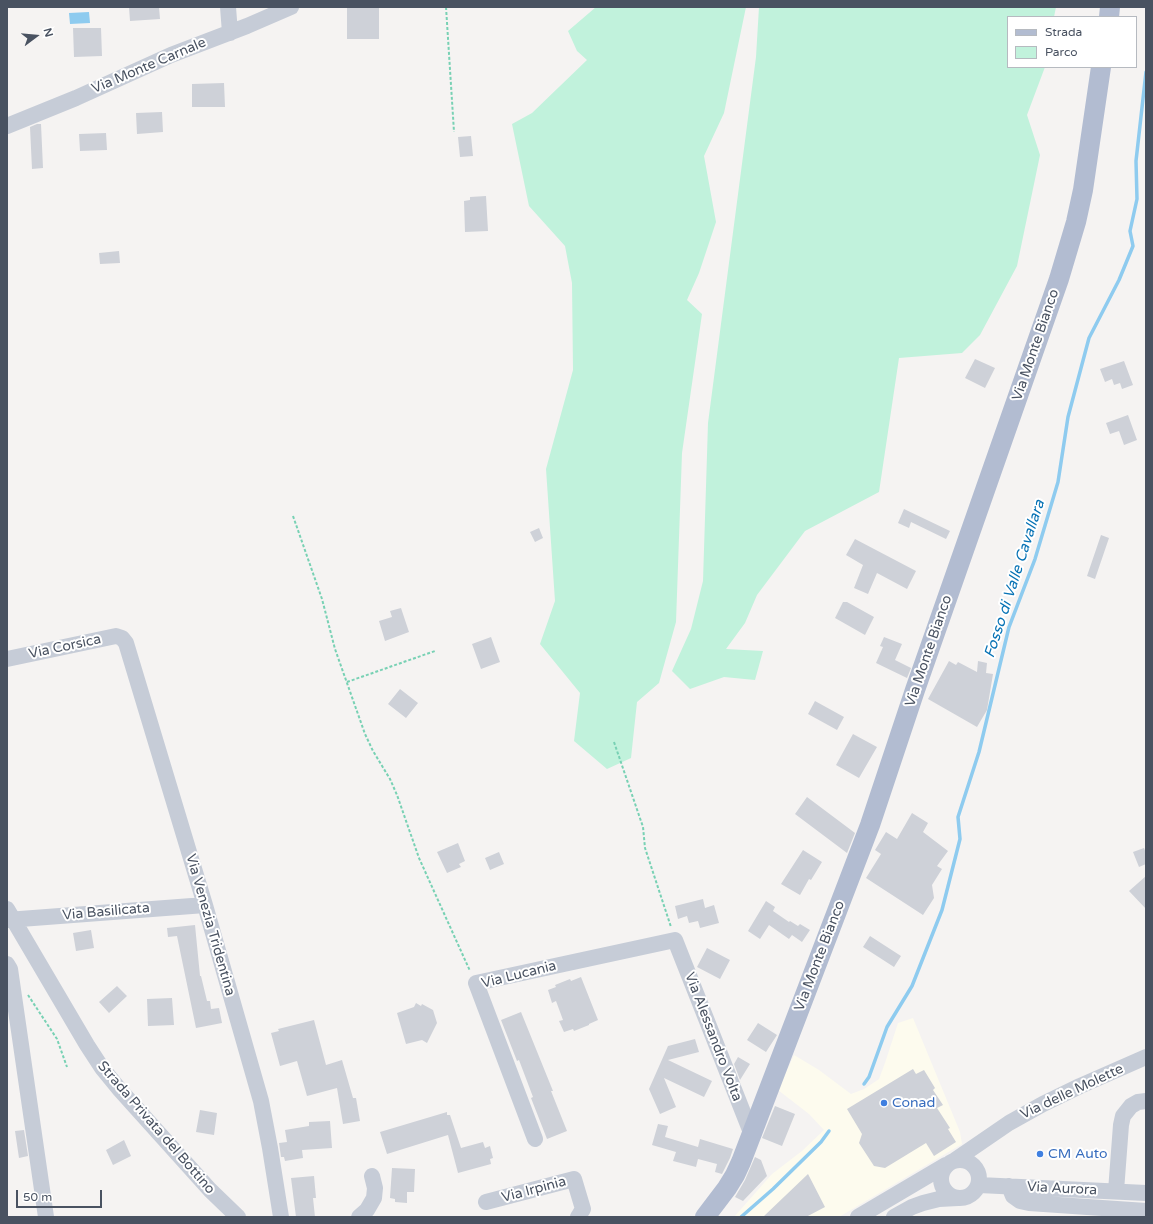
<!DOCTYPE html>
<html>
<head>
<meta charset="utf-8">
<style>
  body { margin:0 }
  #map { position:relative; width:1153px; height:1224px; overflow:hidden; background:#f5f3f2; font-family:"Varela Round",sans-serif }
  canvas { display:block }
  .frame { position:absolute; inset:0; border:8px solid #495261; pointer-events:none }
  .legend { position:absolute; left:1007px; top:16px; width:130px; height:52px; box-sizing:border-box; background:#fff; border:1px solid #b6bac0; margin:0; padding:5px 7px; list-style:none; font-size:12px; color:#495261 }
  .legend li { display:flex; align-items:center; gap:8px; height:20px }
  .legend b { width:20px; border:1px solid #b6bac0 }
  .north { position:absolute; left:16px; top:16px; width:40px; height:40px; -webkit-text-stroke:3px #fff; paint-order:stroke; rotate:74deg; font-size:11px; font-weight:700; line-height:16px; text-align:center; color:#495261 }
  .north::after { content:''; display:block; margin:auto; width:14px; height:18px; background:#495261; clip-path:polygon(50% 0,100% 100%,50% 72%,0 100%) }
  .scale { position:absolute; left:16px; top:1190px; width:86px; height:18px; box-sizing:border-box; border:2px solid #495261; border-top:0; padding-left:5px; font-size:12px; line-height:14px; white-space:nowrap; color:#495261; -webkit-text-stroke:3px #fff; paint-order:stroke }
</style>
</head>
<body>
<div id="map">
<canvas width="1153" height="1224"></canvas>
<div class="frame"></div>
<ul class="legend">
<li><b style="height:5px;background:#b2bcd1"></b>Strada</li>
<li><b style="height:11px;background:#c1f2dc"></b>Parco</li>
</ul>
<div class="north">N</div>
<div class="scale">50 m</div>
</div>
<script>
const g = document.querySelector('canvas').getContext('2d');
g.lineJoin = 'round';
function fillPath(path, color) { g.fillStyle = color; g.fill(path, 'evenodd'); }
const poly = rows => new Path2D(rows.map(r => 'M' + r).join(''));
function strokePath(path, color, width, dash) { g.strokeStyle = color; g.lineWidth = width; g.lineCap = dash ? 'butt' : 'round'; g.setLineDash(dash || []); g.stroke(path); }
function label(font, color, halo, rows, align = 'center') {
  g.font = font + ' "Varela Round",sans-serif'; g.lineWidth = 4; g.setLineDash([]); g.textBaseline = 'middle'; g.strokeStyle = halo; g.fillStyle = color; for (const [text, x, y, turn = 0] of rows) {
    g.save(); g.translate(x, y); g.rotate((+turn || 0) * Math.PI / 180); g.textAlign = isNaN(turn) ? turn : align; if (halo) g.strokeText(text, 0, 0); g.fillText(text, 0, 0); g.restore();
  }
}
fillPath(poly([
  [913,1018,960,1132,962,1144,839,1217,734,1217,772,1174,802,1151,824,1130,809,1114,778,1090,794,1055,819,1070,851,1094,864,1089,879,1079,885,1063,898,1023]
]), '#fdfbee');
fillPath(poly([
  [596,7,746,7,724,113,704,156,716,222,699,273,687,300,702,314,682,453,676,622,659,683,637,702,631,758,607,769,574,741,580,693,540,644,555,601,546,469,573,370,572,283,565,246,529,206,512,124,532,113,587,60,577,51,568,31],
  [759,7,1056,7,1054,17,1008,17,1008,67,1045,67,1027,115,1040,155,1017,266,980,335,962,353,899,358,879,492,805,531,757,595,745,623,726,649,763,651,755,680,724,677,690,689,672,671,691,629,703,581,708,423,756,57]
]), '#c1f2dc');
fillPath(poly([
  [89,12,90,23,70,24,69,13]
]), '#8ecbef');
strokePath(poly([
  [864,1084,869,1077,887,1027,912,986,942,910,960,839,958,817,979,752,1009,627,1035,559,1058,482,1068,417,1089,338,1119,280,1133,246,1130,231,1137,199,1136,161,1146,72],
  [741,1217,773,1189,821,1142,829,1131]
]), '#8ecbef', 3.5);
fillPath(poly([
  [129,7,159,7,160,19,130,21],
  [347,7,379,7,379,39,347,39],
  [73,28,101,28,102,56,74,57],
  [224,83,225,107,192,107,192,84],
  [162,112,163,132,137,134,136,113],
  [37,124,41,124,43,168,32,169,30,127],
  [106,133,107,150,80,151,79,134],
  [471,136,473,156,460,157,458,137],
  [486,196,488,231,465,232,464,201,470,200,470,197],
  [119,251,120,263,100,264,99,253],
  [975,359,995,368,985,388,965,378],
  [1124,361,1133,385,1122,389,1120,383,1114,385,1112,379,1105,382,1100,369],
  [1128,415,1137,440,1124,445,1119,431,1110,434,1106,423],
  [904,509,950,531,946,539,911,522,909,528,898,523],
  [539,528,543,538,535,542,530,532],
  [1101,535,1109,538,1095,579,1087,576],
  [855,539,916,571,907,589,877,573,868,594,854,588,863,565,846,555],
  [843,602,847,602,874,617,865,635,835,618],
  [401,608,409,632,385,641,379,621,392,617,390,611],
  [491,637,500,662,481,669,472,644],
  [884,637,902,644,895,660,911,668,907,678,876,663,883,647,880,646],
  [949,661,956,665,958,662,977,672,978,661,987,663,986,673,993,674,987,710,977,727,928,699],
  [400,689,418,703,406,718,388,704],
  [815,701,844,717,837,730,808,714],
  [853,734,877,747,859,778,836,765],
  [807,797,855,833,847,853,795,814],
  [912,813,928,823,923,832,948,851,937,866,942,869,932,885,934,898,923,915,866,878,881,854,875,850,886,832,897,839],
  [458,843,465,861,459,864,461,867,447,873,437,852],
  [1144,848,1146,853,1146,864,1139,867,1133,852],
  [803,850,822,862,811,880,809,879,800,895,781,884],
  [499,852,504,864,490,870,485,858],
  [1146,876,1146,909,1129,891],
  [703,899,705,908,714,905,719,923,700,928,698,921,689,923,687,916,678,919,675,906],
  [766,901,775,907,773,911,789,922,790,921,798,926,800,924,810,930,802,942,792,935,789,939,769,925,760,939,748,931],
  [195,925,200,976,201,976,207,1001,210,1001,211,1009,219,1008,222,1023,196,1028,177,936,168,937,167,928],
  [91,930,94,948,76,951,73,933],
  [870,936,901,956,894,967,863,947],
  [707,948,730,960,720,979,697,967],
  [581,977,598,1020,589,1024,589,1025,574,1031,573,1029,564,1032,559,1021,563,1020,556,1001,552,1003,548,990,556,987,555,985,570,979,571,981],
  [117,986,127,996,109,1013,99,1002],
  [172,998,174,1025,148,1026,147,999],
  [416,1003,421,1006,422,1004,433,1010,437,1023,427,1043,422,1040,406,1044,397,1013,414,1007],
  [521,1012,553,1091,551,1091,567,1131,547,1139,531,1098,533,1097,519,1060,517,1061,501,1020],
  [314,1020,326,1065,342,1060,353,1098,356,1098,360,1121,343,1124,337,1088,307,1096,297,1061,280,1066,271,1033,279,1031,278,1029],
  [758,1023,777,1035,766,1052,747,1040],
  [695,1039,699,1052,668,1060,712,1081,704,1097,664,1078,676,1107,660,1114,649,1089,668,1046],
  [738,1057,750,1064,740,1080,734,1064],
  [913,1069,916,1074,924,1070,935,1088,933,1090,943,1105,937,1108,950,1128,948,1129,956,1142,934,1156,926,1143,885,1168,874,1166,859,1143,862,1134,847,1109],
  [775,1106,795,1114,782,1146,762,1138],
  [200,1110,217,1113,214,1135,196,1132],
  [447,1112,447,1115,450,1115,461,1148,483,1142,485,1148,490,1146,493,1158,490,1159,491,1164,458,1173,448,1135,387,1154,380,1132],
  [330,1121,332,1148,302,1150,303,1158,285,1161,284,1157,281,1157,279,1143,287,1142,285,1130,309,1126,309,1122],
  [658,1124,668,1126,665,1137,698,1147,700,1139,733,1149,730,1158,722,1174,715,1172,717,1164,698,1159,696,1167,673,1161,676,1152,652,1145],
  [24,1130,28,1156,19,1158,15,1131],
  [124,1140,131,1156,113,1165,106,1150],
  [755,1157,761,1160,767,1176,743,1201,735,1197,745,1180],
  [392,1168,415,1169,414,1192,407,1192,407,1203,395,1202,395,1199,390,1198],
  [808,1174,825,1207,806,1217,763,1217],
  [314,1176,316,1198,313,1198,315,1217,296,1217,291,1178]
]), '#ced1d8');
strokePath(poly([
  [446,7,454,132],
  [293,516,322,599,335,649,365,734,373,751,390,779,397,795,419,858,470,971],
  [347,682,435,651],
  [614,742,643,827,645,848,671,927],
  [28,995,57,1039,67,1067]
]), '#78d1b4', 2, [3, 2]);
strokePath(poly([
  [228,7,230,33],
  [7,126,76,98,171,55,247,26,291,7],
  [7,659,116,636,122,638,126,643,205,905,261,1101,270,1148,281,1217],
  [7,909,87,1045,102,1068,120,1090,210,1190,238,1217],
  [7,920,205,905],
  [7,964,10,969,46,1217],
  [535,1139,476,983,675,940,752,1135],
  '941 1179a19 19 0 1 1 38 0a19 19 0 1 1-38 0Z',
  [955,1160,1009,1123,1043,1104,1080,1086,1146,1057],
  [979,1185,1146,1193],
  [1009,1186,1013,1196,1020,1201,1029,1203,1146,1211],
  [1116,1191,1121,1125,1123,1116,1131,1106,1138,1102,1146,1101],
  [486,1202,574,1179,583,1209,578,1217],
  [359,1217,367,1210,374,1198,375,1188,372,1176],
  [858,1217,946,1165],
  [894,1217,912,1207,923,1203,939,1199,958,1198]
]), '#c6ccd7', 16);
strokePath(poly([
  [1109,17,1110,7],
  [705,1217,727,1188,735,1175,741,1162,870,825,915,690,1059,279,1076,222,1083,190,1101,67]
]), '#b2bcd1', 20);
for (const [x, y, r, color] of [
  [884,1103,4,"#3f7fe0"],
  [1040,1154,4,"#3f7fe0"]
]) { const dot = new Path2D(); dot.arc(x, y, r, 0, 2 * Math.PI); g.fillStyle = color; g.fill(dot); strokePath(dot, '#fff', 1.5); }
label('14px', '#495261', '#fff', [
  ["Via Monte Carnale",149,66,-23],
  ["Via Monte Bianco",1036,345,-71],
  ["Via Corsica",65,647,-12],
  ["Via Monte Bianco",929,651,-71],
  ["Via Basilicata",106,912,-5],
  ["Via Venezia Tridentina",210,925,74],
  ["Via Monte Bianco",820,956,-69],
  ["Via Lucania",519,975,-14],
  ["Via Alessandro Volta",713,1037,69],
  ["Via delle Molette",1072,1092,-25],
  ["Strada Privata del Bottino",156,1128,49],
  ["Via Aurora",1062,1189,3],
  ["Via Irpinia",534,1190,-15]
]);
label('14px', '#366cbe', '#fff', [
  ["Conad",892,1103],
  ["CM Auto",1048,1154]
], 'left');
label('italic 15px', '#0873b5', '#fff', [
  ["Fosso di Valle Cavallara",1015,579,-72]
]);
</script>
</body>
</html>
